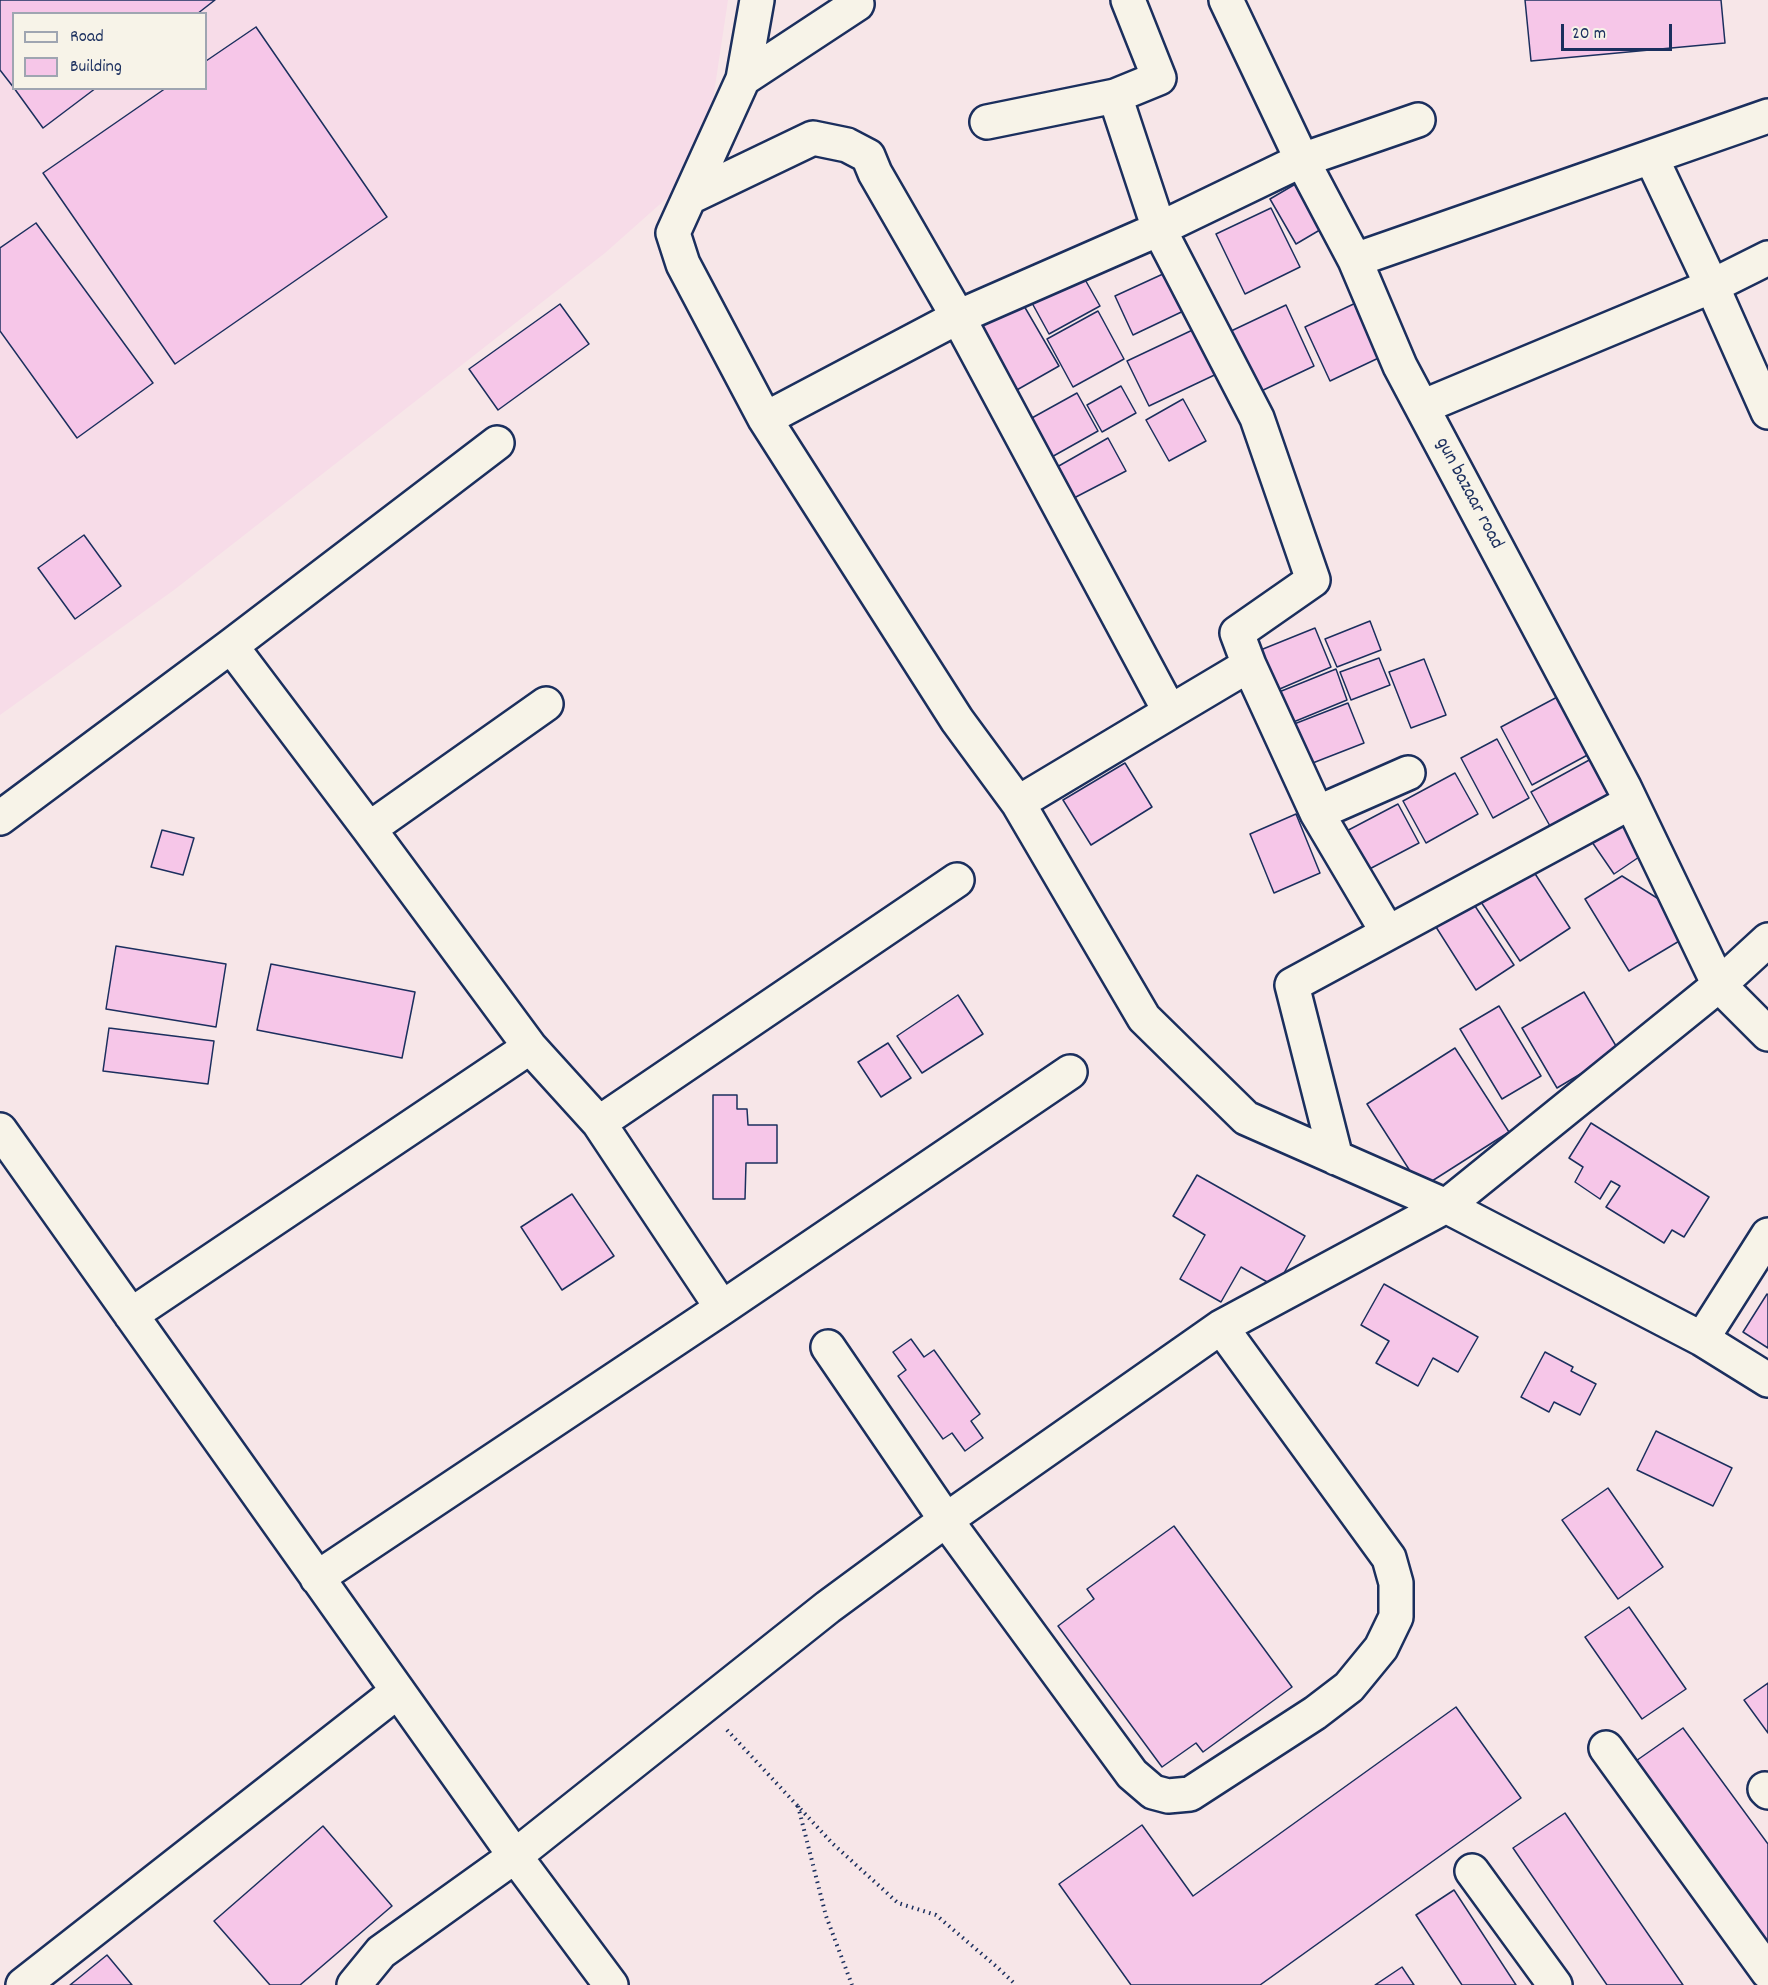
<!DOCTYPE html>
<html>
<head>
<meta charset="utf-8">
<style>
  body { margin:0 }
  #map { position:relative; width:1768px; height:1985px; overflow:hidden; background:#f7e6e8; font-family:Dekko,sans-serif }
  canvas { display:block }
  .legend { position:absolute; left:12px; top:12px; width:195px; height:78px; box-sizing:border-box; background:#f7f3e8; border:2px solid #9fa5b1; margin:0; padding:8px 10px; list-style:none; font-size:18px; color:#1b2f5e }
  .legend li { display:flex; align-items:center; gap:12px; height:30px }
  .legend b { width:30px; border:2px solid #9fa5b1 }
  .scale { position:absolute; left:1561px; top:24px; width:111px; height:27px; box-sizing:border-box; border:3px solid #1b2f5e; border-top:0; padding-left:8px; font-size:18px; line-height:21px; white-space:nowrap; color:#1b2f5e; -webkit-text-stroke:4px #f7f3e8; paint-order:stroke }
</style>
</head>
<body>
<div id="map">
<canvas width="1768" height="1985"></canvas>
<ul class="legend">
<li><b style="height:8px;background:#f7f3e8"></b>Road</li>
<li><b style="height:16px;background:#f6c6e8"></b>Building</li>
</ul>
<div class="scale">20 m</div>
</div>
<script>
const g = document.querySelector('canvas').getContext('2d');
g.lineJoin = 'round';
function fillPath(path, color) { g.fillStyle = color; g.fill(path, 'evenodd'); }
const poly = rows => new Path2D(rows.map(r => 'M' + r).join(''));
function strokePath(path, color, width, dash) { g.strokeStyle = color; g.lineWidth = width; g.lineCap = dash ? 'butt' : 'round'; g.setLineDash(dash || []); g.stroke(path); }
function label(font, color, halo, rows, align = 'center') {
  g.font = font + ' Dekko,sans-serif'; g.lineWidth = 4.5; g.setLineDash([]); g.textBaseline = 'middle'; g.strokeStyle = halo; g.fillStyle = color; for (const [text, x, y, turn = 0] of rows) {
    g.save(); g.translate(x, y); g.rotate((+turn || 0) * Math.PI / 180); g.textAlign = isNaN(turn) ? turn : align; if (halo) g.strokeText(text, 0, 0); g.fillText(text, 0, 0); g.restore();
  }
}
fillPath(poly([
  [0,0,728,0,703,166,605,253,174,590,0,715],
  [14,14,206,14,206,88,14,88]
]), '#f7dce8');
const building = poly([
  [0,0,215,0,197,14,14,14,14,88,0,70,0,0],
  [1525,0,1721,0,1725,43,1531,61,1525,0],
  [256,27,387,217,175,364,43,173,166,88,206,88,206,61,256,27],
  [14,88,96,88,43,128,14,88],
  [1304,179,1330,224,1296,244,1270,199,1304,179],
  [1271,208,1300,267,1245,294,1216,234,1271,208],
  [36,223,153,383,77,438,0,331,0,248,36,223],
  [1176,268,1194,306,1133,335,1115,296,1176,268],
  [1083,276,1100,306,1049,334,1032,303,1083,276],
  [1020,299,1059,366,1008,395,969,328,1020,299],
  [1362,300,1387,354,1330,381,1305,327,1362,300],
  [560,304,589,344,498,410,469,369,560,304],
  [1286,305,1314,366,1257,393,1229,332,1286,305],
  [1098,311,1124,359,1073,387,1047,339,1098,311],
  [1201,326,1223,371,1149,406,1127,361,1201,326],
  [1121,386,1136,413,1102,432,1087,405,1121,386],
  [1077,393,1098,431,1041,463,1021,424,1077,393],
  [1183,399,1206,441,1169,461,1146,420,1183,399],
  [1108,438,1126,471,1074,498,1057,467,1108,438],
  [84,535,121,586,75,619,38,568,84,535],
  [1370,621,1381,650,1337,667,1325,639,1370,621],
  [1315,628,1331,667,1275,691,1258,651,1315,628],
  [1379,658,1390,685,1351,700,1340,672,1379,658],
  [1424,659,1446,715,1411,728,1389,672,1424,659],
  [1336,669,1347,700,1291,723,1279,692,1336,669],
  [1561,695,1593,752,1532,785,1501,727,1561,695],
  [1348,703,1364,743,1305,766,1289,726,1348,703],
  [1497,739,1529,798,1493,818,1461,758,1497,739],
  [1602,753,1625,797,1555,835,1531,792,1602,753],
  [1125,763,1152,807,1091,845,1063,800,1125,763],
  [1455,773,1478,814,1426,843,1403,801,1455,773],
  [1398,804,1419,843,1360,874,1339,835,1398,804],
  [1296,814,1320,873,1274,893,1250,834,1296,814],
  [1625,821,1645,853,1614,874,1592,842,1625,821],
  [162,830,194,838,183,875,151,867,162,830],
  [1532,869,1570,928,1520,961,1481,902,1532,869],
  [1622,876,1665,903,1686,937,1629,971,1585,899,1622,876],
  [1473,903,1514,965,1476,990,1436,927,1473,903],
  [116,946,226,964,216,1027,106,1009,116,946],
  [271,964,415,992,402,1058,257,1030,271,964],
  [1584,992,1619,1051,1557,1088,1522,1028,1584,992],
  [958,995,983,1034,922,1073,897,1036,958,995],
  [1499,1006,1541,1076,1502,1099,1460,1029,1499,1006],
  [109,1028,214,1041,208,1084,103,1071,109,1028],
  [888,1043,911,1078,881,1097,858,1062,888,1043],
  [1455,1048,1509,1132,1421,1188,1367,1104,1455,1048],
  [713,1095,737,1095,737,1109,747,1109,748,1125,777,1125,777,1163,746,1163,745,1199,713,1199,713,1095],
  [1591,1123,1709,1197,1684,1237,1672,1230,1664,1243,1606,1207,1620,1186,1611,1181,1600,1199,1575,1182,1583,1167,1569,1158,1591,1123],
  [1197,1175,1305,1236,1276,1287,1241,1267,1221,1302,1180,1279,1205,1235,1173,1216,1197,1175],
  [572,1194,614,1256,562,1290,521,1227,572,1194],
  [1384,1284,1478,1337,1458,1372,1433,1358,1418,1386,1376,1363,1389,1341,1361,1325,1384,1284],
  [1767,1294,1768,1295,1768,1348,1743,1332,1767,1294],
  [911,1339,924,1357,934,1350,980,1414,971,1421,983,1438,965,1451,952,1433,943,1439,898,1376,906,1370,893,1352,911,1339],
  [1545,1352,1573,1367,1571,1371,1596,1384,1580,1415,1554,1402,1549,1412,1521,1397,1545,1352],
  [1656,1431,1732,1468,1713,1506,1637,1470,1656,1431],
  [1608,1488,1663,1567,1618,1599,1562,1520,1608,1488],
  [1174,1526,1292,1687,1203,1752,1196,1743,1162,1767,1058,1626,1094,1599,1087,1589,1174,1526],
  [1629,1607,1686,1689,1642,1719,1585,1637,1629,1607],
  [1768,1683,1768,1733,1744,1700,1768,1683],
  [1456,1707,1521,1798,1260,1985,1131,1985,1059,1884,1142,1825,1193,1896,1456,1707],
  [1683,1728,1768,1844,1768,1949,1633,1763,1683,1728],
  [1565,1813,1683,1985,1607,1985,1513,1848,1565,1813],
  [323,1826,392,1906,300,1985,270,1985,214,1921,323,1826],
  [1454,1890,1516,1985,1462,1985,1416,1915,1454,1890],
  [107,1955,132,1985,70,1985,107,1955],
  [1402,1967,1414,1985,1375,1985,1402,1967]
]);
fillPath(building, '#f6c6e8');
strokePath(building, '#1b2f5e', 1.5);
const minor = poly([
  [757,0,743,79,673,233,683,264,765,419,957,720,1018,803,1144,1018,1246,1118,1446,1206,1702,1339,1768,1380],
  [1226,0,1302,160,1355,260,1400,366,1624,787,1719,985,1768,940],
  [743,79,857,4],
  [1115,96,1159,78,1128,0],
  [987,122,1115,96,1159,229,1257,418,1313,580,1237,633,1249,665,1170,712],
  [1651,157,1712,286,1768,412],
  [690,197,813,138,847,145,868,156,875,173,958,317,1170,712,1018,803],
  [1355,260,1768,116],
  [1422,407,1712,286,1768,258],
  [765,419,958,317,1159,229,1302,160,1418,120],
  [231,646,369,829,530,1047,599,1123,722,1308],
  [1249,665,1317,813,1388,933,1292,985,1336,1158],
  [1317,813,1408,773],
  [0,818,231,646,497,443],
  [369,829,546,704],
  [1388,933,1631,802],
  [599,1123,957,880],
  [0,1130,515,1856,611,1985],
  [131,1315,530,1047],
  [1702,1339,1768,1235],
  [828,1347,946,1520,1132,1774,1153,1792,1168,1796,1190,1794,1315,1713,1349,1687,1381,1648,1396,1617,1396,1583,1389,1558,1221,1327],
  [317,1578,722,1308,1070,1072],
  [1606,1748,1768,1972],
  [1765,1789,1768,1792],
  [1472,1871,1555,1985],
  [23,1985,398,1691],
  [354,1985,381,1952,515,1856,828,1607,946,1520,1221,1327,1446,1206,1719,985,1768,1034]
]);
strokePath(minor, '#1b2f5e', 38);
strokePath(poly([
  [727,1730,833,1844,898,1903,936,1915,997,1967,1016,1985],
  [798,1806,826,1916,852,1985]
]), '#1b2f5e', 4, [1.5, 4.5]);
strokePath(minor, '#f7f3e8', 33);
label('20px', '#1b2f5e', '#f7f3e8', [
  ["gun bazaar road",1468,494,62]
]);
</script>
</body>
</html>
